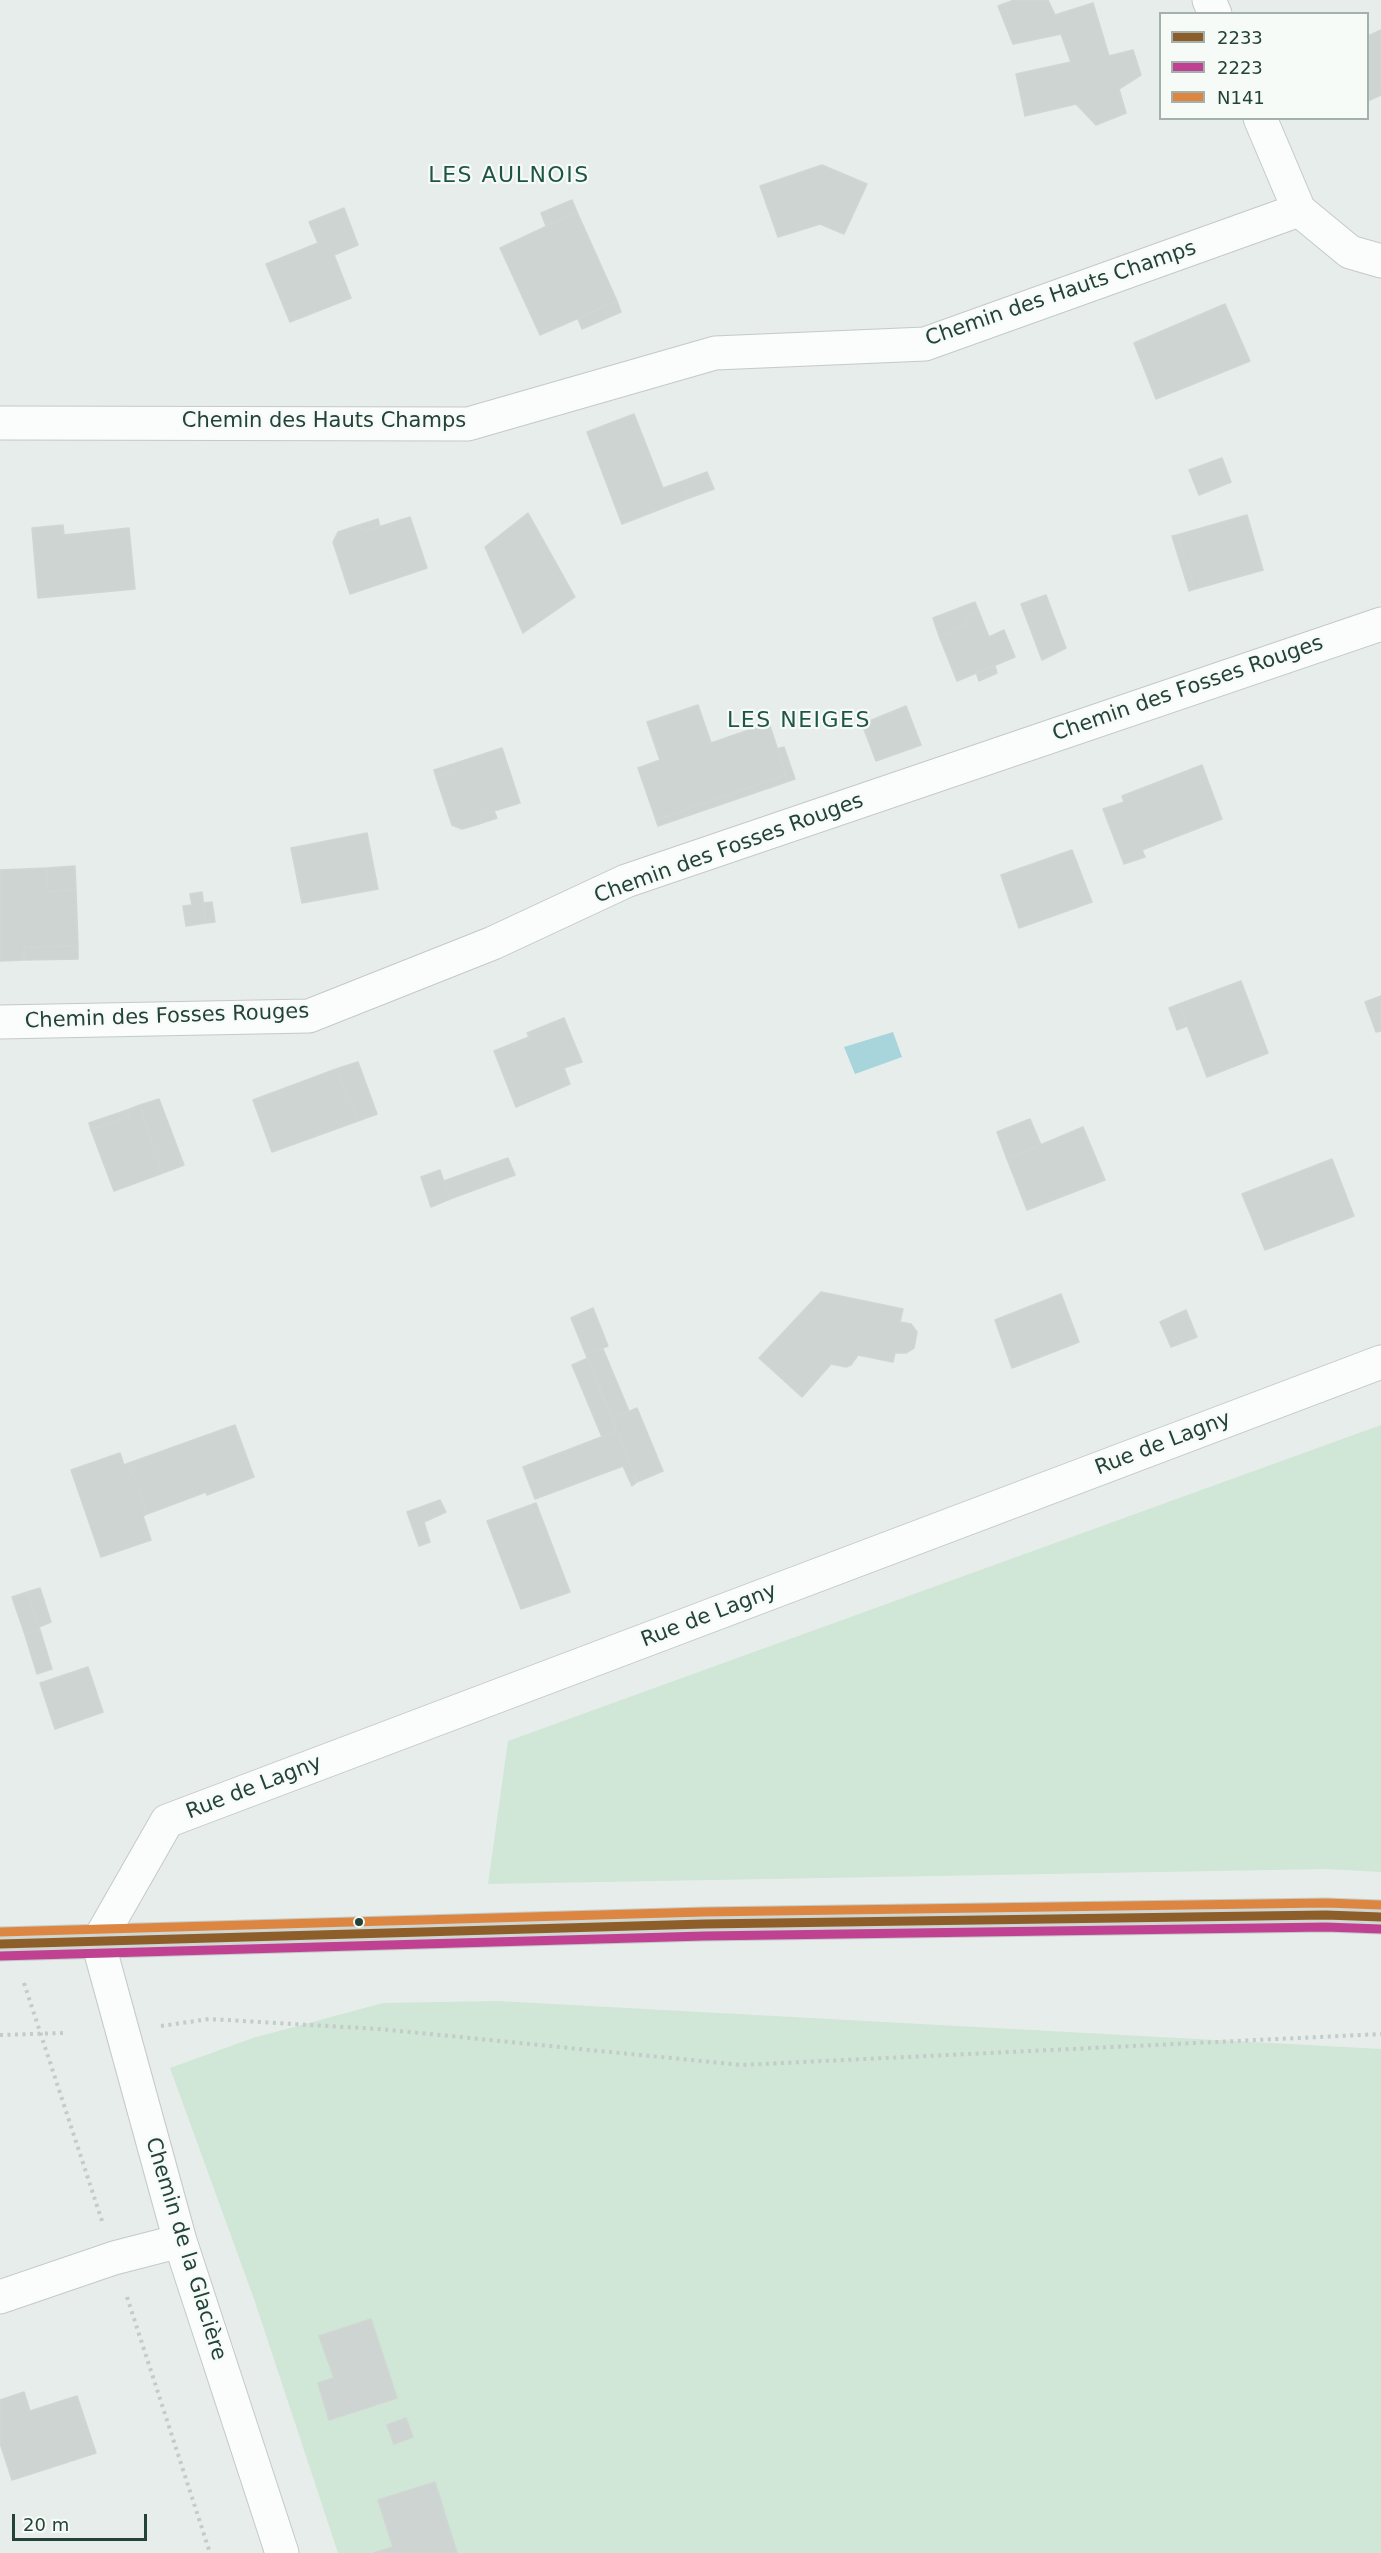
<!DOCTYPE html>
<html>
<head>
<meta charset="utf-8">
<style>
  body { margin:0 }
  #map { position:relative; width:1381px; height:2553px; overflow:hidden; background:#e7edea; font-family:"DejaVu Sans",sans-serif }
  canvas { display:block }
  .legend { position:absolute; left:1159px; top:12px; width:210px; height:108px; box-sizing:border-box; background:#f6fbf8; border:2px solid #a2b1ac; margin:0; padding:8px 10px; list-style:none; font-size:18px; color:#234239 }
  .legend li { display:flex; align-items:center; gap:12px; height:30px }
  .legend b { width:30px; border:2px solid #a2b1ac }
  .scale { position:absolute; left:12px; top:2514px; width:135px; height:27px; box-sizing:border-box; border:3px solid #234239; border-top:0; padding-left:8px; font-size:18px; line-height:21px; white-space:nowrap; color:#234239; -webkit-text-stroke:4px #f6fbf8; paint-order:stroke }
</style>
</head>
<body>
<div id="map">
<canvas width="1381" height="2553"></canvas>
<ul class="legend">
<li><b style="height:8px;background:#8d5e2a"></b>2233</li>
<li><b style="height:8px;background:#c04191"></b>2223</li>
<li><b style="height:8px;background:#dd8641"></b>N141</li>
</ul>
<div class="scale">20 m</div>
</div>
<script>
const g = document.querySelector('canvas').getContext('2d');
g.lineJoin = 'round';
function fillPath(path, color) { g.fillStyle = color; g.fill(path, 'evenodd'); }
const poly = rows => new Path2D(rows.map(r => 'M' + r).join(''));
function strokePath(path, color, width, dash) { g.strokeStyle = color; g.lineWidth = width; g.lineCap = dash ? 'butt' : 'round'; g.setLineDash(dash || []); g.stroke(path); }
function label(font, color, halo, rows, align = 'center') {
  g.font = font + ' "DejaVu Sans",sans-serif'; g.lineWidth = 4.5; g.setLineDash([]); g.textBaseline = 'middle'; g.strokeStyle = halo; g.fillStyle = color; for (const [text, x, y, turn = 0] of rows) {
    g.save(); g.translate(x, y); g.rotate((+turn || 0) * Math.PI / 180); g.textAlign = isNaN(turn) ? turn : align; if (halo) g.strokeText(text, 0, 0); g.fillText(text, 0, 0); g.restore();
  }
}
fillPath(poly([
  [1381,1425,1381,1872,1326,1869,488,1884,508,1741],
  [498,2001,1381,2049,1381,2553,457,2553,435,2482,378,2500,393,2547,374,2553,338,2553,254,2299,170,2068,253,2038,383,2003],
  [320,2336,397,2398,330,2419,318,2384,334,2378],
  [406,2418,413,2437,394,2444,387,2425]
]), '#d0e6d6');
fillPath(poly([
  [893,1032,902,1057,855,1074,844,1047]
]), '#a7d5db');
const building = poly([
  [1014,0,1048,0,1055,15,1093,3,1109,56,1133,50,1141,75,1119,89,1126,113,1096,125,1076,104,1025,116,1016,74,1071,62,1061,34,1013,44,998,6,1014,0],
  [1381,30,1381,95,1368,101,1368,36,1381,30],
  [822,165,867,184,844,234,820,224,778,237,760,186,822,165],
  [572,200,577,212,546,226,541,213,572,200],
  [344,208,358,245,334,255,351,298,290,322,266,264,318,243,309,222,344,208],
  [577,212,617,301,540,335,500,248,577,212],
  [617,301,621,312,582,329,578,319,617,301],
  [1225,304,1250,361,1156,399,1134,343,1225,304],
  [634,414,663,488,683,481,689,498,622,524,587,432,634,414],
  [1222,458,1231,482,1199,495,1189,470,1222,458],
  [707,472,714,489,689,498,683,481,707,472],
  [528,513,575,597,523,633,485,547,528,513],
  [1247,515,1263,570,1195,589,1177,535,1247,515],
  [410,517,427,568,350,594,333,542,338,532,356,526,366,531,410,517],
  [378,519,380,527,366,531,356,526,378,519],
  [63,525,64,535,129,528,135,589,38,598,32,528,63,525],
  [1177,535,1195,589,1189,591,1172,536,1177,535],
  [1046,595,1066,648,1042,660,1021,604,1046,595],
  [975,602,979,612,965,617,967,624,939,636,933,618,975,602],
  [979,612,989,637,1004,630,1015,657,957,681,939,636,967,624,965,617,979,612],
  [995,666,997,673,979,681,976,672,995,666],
  [698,705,711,743,769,723,786,775,656,820,638,768,660,760,647,722,698,705],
  [906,706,921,745,876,761,862,724,906,706],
  [784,747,795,779,658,826,656,820,786,775,777,749,784,747],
  [502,748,520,803,484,814,479,824,462,829,452,825,436,777,455,770,453,764,502,748],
  [453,764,455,770,436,777,434,770,453,764],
  [1202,765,1222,819,1142,850,1145,857,1124,864,1103,809,1124,802,1122,796,1202,765],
  [494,811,497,818,479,824,484,814,494,811],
  [367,833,378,889,302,903,291,848,367,833],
  [1072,850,1092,902,1019,928,1001,875,1072,850],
  [75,866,76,890,48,891,47,868,75,866],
  [47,868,48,891,76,890,78,946,24,947,24,960,0,961,0,870,47,868],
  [202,892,206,923,186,926,183,906,192,905,190,894,202,892],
  [212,902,215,922,206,923,203,903,212,902],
  [78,946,78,959,24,960,24,947,78,946],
  [1241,981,1268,1053,1207,1077,1179,1004,1241,981],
  [1381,996,1381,1031,1376,1032,1365,1002,1381,996],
  [1179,1004,1187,1026,1177,1030,1169,1008,1179,1004],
  [564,1018,582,1062,564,1068,570,1084,516,1107,494,1051,529,1037,527,1033,564,1018],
  [358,1062,377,1114,358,1121,336,1069,358,1062],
  [336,1069,358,1121,272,1152,253,1100,336,1069],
  [159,1099,184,1165,163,1173,140,1105,159,1099],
  [140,1105,163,1173,114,1191,91,1130,130,1116,127,1110,140,1105],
  [127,1110,130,1116,91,1130,89,1123,127,1110],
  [1030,1119,1041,1145,1007,1159,997,1132,1030,1119],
  [1083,1127,1105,1180,1027,1210,1007,1159,1083,1127],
  [508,1158,515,1175,450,1199,444,1181,508,1158],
  [1332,1159,1354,1216,1265,1250,1242,1194,1332,1159],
  [440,1170,450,1199,431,1207,421,1177,440,1170],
  [821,1292,903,1309,900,1322,911,1324,917,1332,914,1348,906,1353,895,1353,893,1362,858,1355,851,1365,846,1367,831,1364,802,1397,759,1358,821,1292],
  [1061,1294,1079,1342,1012,1368,995,1320,1061,1294],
  [593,1308,608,1346,586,1355,571,1318,593,1308],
  [1186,1310,1197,1337,1171,1347,1160,1322,1186,1310],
  [603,1349,629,1411,612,1419,586,1355,603,1349],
  [588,1358,617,1431,602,1437,572,1365,588,1358],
  [637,1408,663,1471,637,1482,612,1419,637,1408],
  [235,1425,254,1477,207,1495,206,1492,147,1514,129,1463,235,1425],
  [617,1431,637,1482,632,1486,623,1466,535,1499,523,1467,617,1431],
  [120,1453,124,1465,129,1463,147,1514,143,1516,151,1540,101,1557,71,1470,120,1453],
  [440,1500,446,1512,424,1522,430,1542,419,1546,407,1512,440,1500],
  [536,1503,570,1592,521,1609,487,1521,536,1503],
  [40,1588,51,1622,39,1627,27,1592,40,1588],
  [27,1592,40,1630,25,1635,12,1597,27,1592],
  [40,1630,52,1669,37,1674,25,1635,40,1630],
  [88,1667,103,1712,55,1729,40,1683,88,1667],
  [371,2319,397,2398,329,2420,318,2383,334,2378,319,2336,371,2319],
  [24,2392,30,2411,77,2396,96,2453,12,2480,0,2443,0,2400,24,2392],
  [406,2418,413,2437,394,2444,387,2425,406,2418],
  [435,2482,457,2553,374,2553,393,2547,378,2500,435,2482]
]);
fillPath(building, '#ced4d1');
strokePath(building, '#d0d6d3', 1.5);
const minor = poly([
  [1209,0,1215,14],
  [1260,118,1299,210,1350,252,1381,261],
  [0,423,468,424,715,353,925,344,1299,210],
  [0,1022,309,1016,493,943,626,881,1381,624],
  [0,2297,114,2258,180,2241],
  [282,2553,180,2241,98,1942,167,1821,1381,1362]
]);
const primary = poly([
  [0,1944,704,1924,1326,1915,1381,1917]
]);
strokePath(minor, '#c4cac7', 35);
strokePath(primary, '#c2ccc9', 35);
strokePath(poly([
  [24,1983,102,2221],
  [161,2026,209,2019,379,2029,741,2065,1381,2034],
  [0,2035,64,2033],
  [127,2297,210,2553]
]), '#c2ccc9', 4, [3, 4.5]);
strokePath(minor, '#fbfcfc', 33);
strokePath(primary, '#cfd7d5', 33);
strokePath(poly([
  [0,1944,704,1924,1326,1915,1381,1917]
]), '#8d5e2a', 9);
strokePath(poly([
  [0,1956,704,1936,1326,1927,1381,1929]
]), '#c04191', 9);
strokePath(poly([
  [0,1932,704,1912,1326,1903,1381,1905]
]), '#dd8641', 9);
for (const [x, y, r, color] of [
  [359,1922,5,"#234239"]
]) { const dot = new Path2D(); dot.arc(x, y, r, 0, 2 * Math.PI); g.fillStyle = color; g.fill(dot); strokePath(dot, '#f6fbf8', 2); }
label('21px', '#234239', '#f6fbf8', [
  ["Chemin des Hauts Champs",1061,294,-19],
  ["Chemin des Hauts Champs",324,422],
  ["Chemin des Fosses Rouges",1188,689,-19],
  ["Chemin des Fosses Rouges",729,849,-20],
  ["Chemin des Fosses Rouges",167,1017,-2],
  ["Rue de Lagny",1163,1444,-21],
  ["Rue de Lagny",709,1616,-21],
  ["Rue de Lagny",254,1788,-21],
  ["Chemin de la Glacière",185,2249,73]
]);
g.letterSpacing = '1.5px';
label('22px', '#1e5546', '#f6fbf8', [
  ["LES AULNOIS",509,176],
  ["LES NEIGES",799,721]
]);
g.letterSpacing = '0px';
</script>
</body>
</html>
